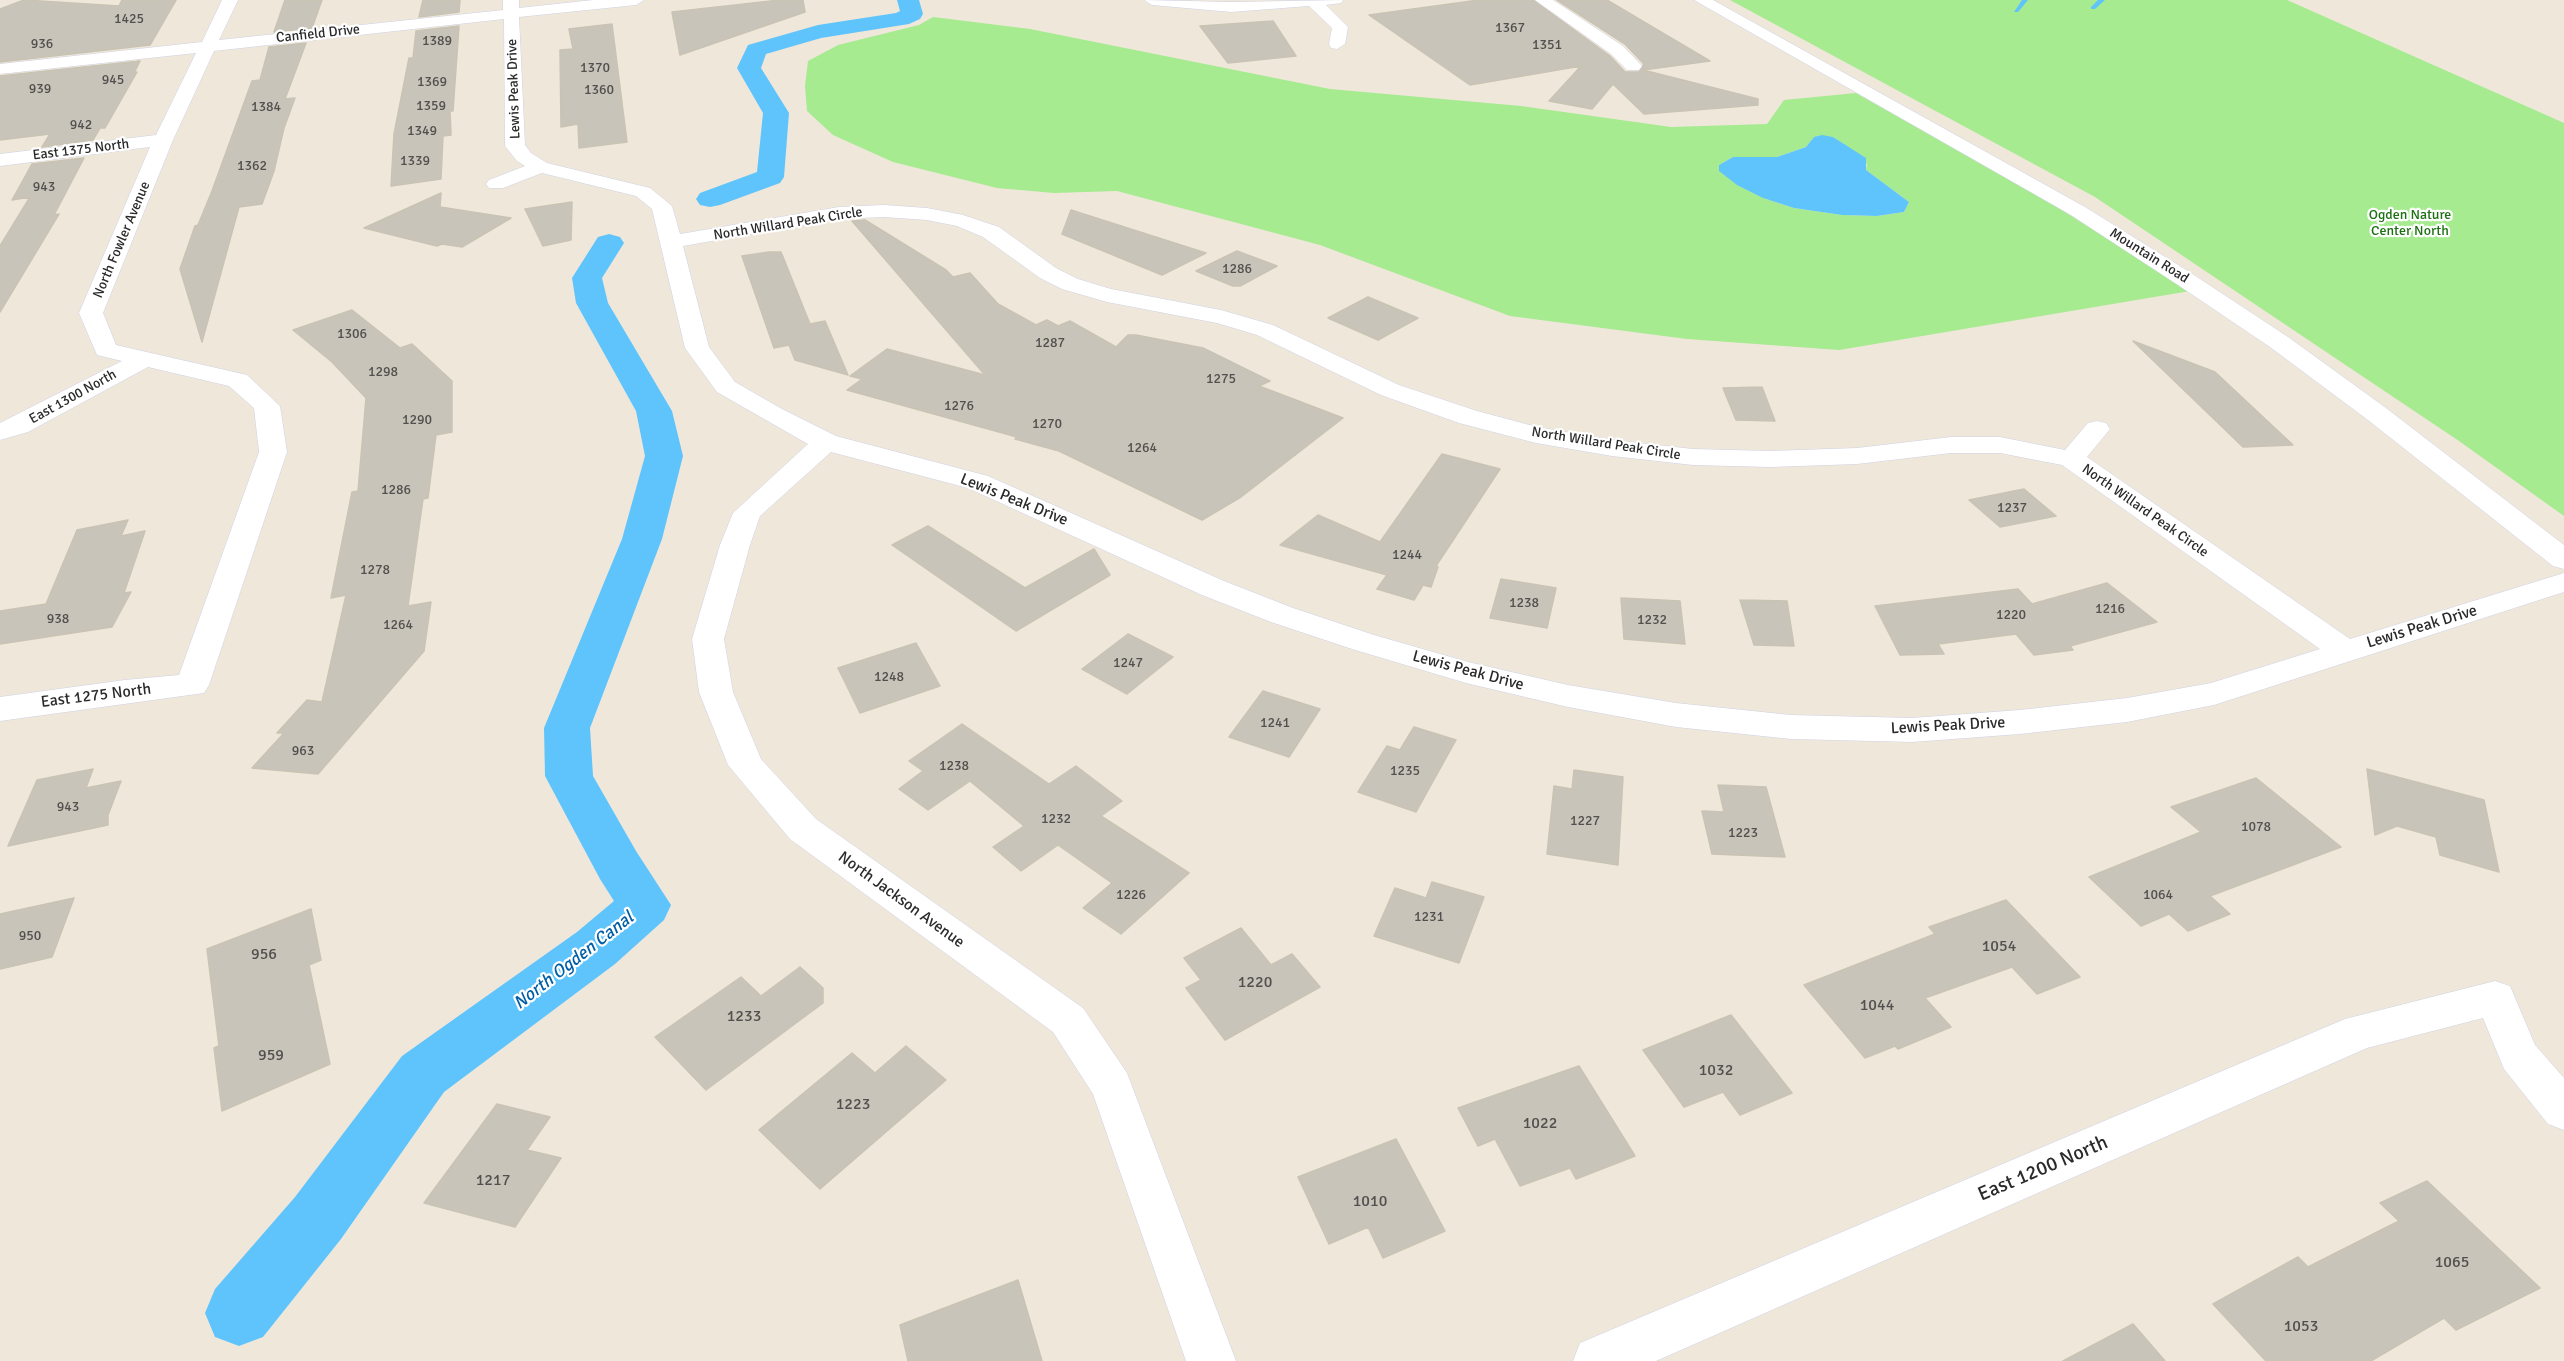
<!DOCTYPE html>
<html>
<head>
<meta charset="utf-8">
<style>
  body { margin:0 }
  canvas { display:block; background:#eee7da }
</style>
</head>
<body>
<canvas width="2564" height="1361"></canvas>
<script>
const g = document.querySelector('canvas').getContext('2d');
g.lineJoin = 'round';
function fillPath(path, color) { g.fillStyle = color; g.fill(path, 'evenodd'); }
const poly = rows => new Path2D(rows.map(r => 'M' + r).join(''));
function strokePath(path, color, width, dash) { g.strokeStyle = color; g.lineWidth = width; g.lineCap = dash ? 'butt' : 'round'; g.setLineDash(dash || []); g.stroke(path); }
function label(font, color, halo, rows, align = 'center') {
  g.font = font + ' Signika,sans-serif'; g.lineWidth = 4.5; g.setLineDash([]); g.textBaseline = 'middle'; g.strokeStyle = halo; g.fillStyle = color; for (const [text, x, y, turn = 0] of rows) {
    g.save(); g.translate(x, y); g.rotate((+turn || 0) * Math.PI / 180); g.textAlign = isNaN(turn) ? turn : align; if (halo) g.strokeText(text, 0, 0); g.fillText(text, 0, 0); g.restore();
  }
}
fillPath(poly([
  [1730,0,2287,0,2564,123,2564,516,2459,441,2095,197],
  [933,17,1030,29,1330,89,1521,106,1671,127,1767,124,1784,100,1856,93,2057,207,2190,291,1839,350,1687,339,1510,316,1320,245,1117,191,1054,193,997,188,893,162,833,135,807,111,805,86,808,61,838,45,919,25],
  [1814,137,1833,137,1846,146,1867,164,1866,170,1909,202,1904,212,1877,216,1842,215,1794,208,1763,198,1719,165,1733,157,1777,157,1806,147]
]), '#a6eb90');
fillPath(poly([
  [1822,135,1833,137,1866,158,1866,170,1909,202,1904,212,1877,216,1842,215,1794,208,1763,198,1737,185,1719,171,1719,165,1733,157,1777,157,1806,147,1814,137]
]), '#60c4fc');
fillPath(poly([
  [2022,0,2028,0,2018,12,2014,12,2022,0],
  [2098,0,2105,0,2095,9,2091,9,2091,7,2098,0]
]), '#60c4fc');
fillPath(poly([
  [897,0,919,0,923,14,920,19,909,24,821,38,766,54,761,68,789,113,784,177,780,183,720,205,710,207,700,205,696,199,700,193,757,172,763,113,737,68,748,45,818,25,896,13,900,11,897,0],
  [609,234,620,237,624,243,602,278,608,303,672,411,683,456,662,539,590,728,593,776,636,851,671,905,664,920,615,964,444,1092,341,1239,263,1337,239,1346,215,1337,205,1313,215,1289,295,1197,402,1056,577,932,614,901,600,879,545,776,544,728,622,539,645,456,636,411,576,303,572,278,598,237,609,234]
]), '#60c4fc');
const building = poly([
  [24,0,119,6,122,0,176,0,150,45,0,62,0,9,24,0],
  [285,0,322,0,312,28,274,32,285,0],
  [423,0,460,0,459,12,419,17,423,0],
  [780,0,803,0,805,12,680,55,672,12,780,0],
  [1479,0,1533,0,1610,56,1625,72,1639,72,1644,64,1625,44,1557,0,1607,0,1710,61,1643,70,1758,99,1758,105,1644,114,1613,84,1592,109,1549,101,1581,66,1470,85,1369,15,1479,0],
  [1273,21,1296,56,1228,63,1200,26,1273,21],
  [612,24,627,142,579,148,578,124,561,127,560,50,573,49,569,29,612,24],
  [459,26,453,111,450,111,451,135,443,136,441,179,391,186,394,134,409,58,413,58,416,31,459,26],
  [306,43,285,99,295,98,284,128,274,171,262,204,239,207,202,342,180,269,195,226,198,225,212,191,252,81,260,80,269,47,306,43],
  [140,61,134,73,137,72,105,128,100,128,93,140,42,147,50,134,0,140,0,76,140,61],
  [84,158,54,215,59,214,0,312,0,246,30,197,12,200,32,164,84,158],
  [441,193,440,207,511,218,462,247,442,244,437,246,364,228,441,193],
  [572,202,571,240,543,246,525,209,572,202],
  [1071,210,1206,253,1162,275,1062,234,1071,210],
  [865,220,946,270,953,277,970,273,998,304,1036,325,1047,320,1058,326,1070,321,1116,347,1128,335,1136,335,1203,348,1270,381,1259,386,1343,418,1241,497,1202,520,1059,451,1015,439,1017,437,847,390,862,379,850,376,887,349,985,375,852,221,865,220],
  [1237,251,1277,266,1240,286,1233,286,1196,271,1237,251],
  [769,252,781,252,810,324,825,321,848,375,795,360,789,345,774,348,742,256,769,252],
  [1368,297,1418,318,1378,340,1328,318,1368,297],
  [352,310,400,348,412,344,452,381,452,432,436,435,428,498,423,499,408,606,431,602,424,651,318,774,252,768,284,733,277,733,307,700,322,702,346,595,331,598,352,492,358,491,366,398,332,362,293,330,352,310],
  [2133,341,2215,372,2293,445,2243,447,2133,341],
  [1762,387,1775,421,1736,420,1723,388,1762,387],
  [1442,454,1500,469,1436,566,1438,567,1431,587,1423,585,1414,600,1377,589,1387,575,1280,545,1318,515,1380,542,1442,454],
  [2024,489,2056,516,2000,527,1969,500,2024,489],
  [128,520,121,536,145,531,124,593,131,592,112,627,0,644,0,611,46,604,77,530,128,520],
  [928,526,1025,588,1094,549,1110,575,1016,631,892,545,928,526],
  [1501,579,1556,588,1547,628,1490,618,1501,579],
  [2107,583,2157,622,2070,646,2073,650,2034,655,2016,634,1938,644,1944,654,1900,655,1875,606,2018,589,2032,604,2107,583],
  [1621,598,1680,601,1685,644,1624,639,1621,598],
  [1740,600,1787,601,1794,646,1754,645,1740,600],
  [1128,634,1173,657,1127,694,1082,669,1128,634],
  [916,643,940,686,860,713,838,668,916,643],
  [1263,691,1320,709,1289,757,1229,737,1263,691],
  [962,724,1049,784,1076,766,1122,801,1101,816,1189,873,1121,934,1083,908,1112,883,1058,845,1021,871,993,847,1024,826,970,781,928,810,899,789,923,771,909,761,962,724],
  [1414,727,1456,740,1416,812,1358,792,1387,746,1400,750,1414,727],
  [93,769,86,788,121,781,108,815,108,825,8,846,37,780,93,769],
  [2367,769,2484,800,2499,872,2440,855,2436,837,2397,826,2375,835,2367,769],
  [1574,770,1623,777,1618,865,1547,854,1554,786,1572,789,1574,770],
  [2256,778,2341,847,2210,896,2230,914,2188,931,2169,914,2141,926,2089,877,2201,832,2171,807,2256,778],
  [1718,785,1766,787,1785,857,1712,854,1702,811,1724,812,1718,785],
  [1432,882,1484,897,1459,963,1374,936,1395,888,1426,898,1432,882],
  [74,898,52,957,0,969,0,914,74,898],
  [2006,900,2080,977,2037,994,2012,967,1925,998,1951,1027,1898,1049,1895,1046,1865,1058,1804,985,1935,934,1929,927,2006,900],
  [311,909,321,960,309,965,330,1064,222,1111,214,1048,219,1046,207,949,311,909],
  [1241,928,1271,965,1292,954,1320,987,1225,1040,1186,988,1201,980,1184,958,1241,928],
  [800,967,823,988,823,1003,706,1090,655,1037,741,977,761,996,800,967],
  [1731,1015,1792,1093,1740,1115,1723,1092,1684,1107,1643,1050,1731,1015],
  [906,1046,946,1080,820,1189,759,1130,852,1053,875,1073,906,1046],
  [1579,1066,1635,1156,1576,1179,1570,1168,1520,1186,1495,1139,1478,1146,1458,1108,1579,1066],
  [497,1104,550,1117,527,1150,561,1158,515,1227,424,1203,497,1104],
  [1396,1139,1445,1231,1383,1258,1368,1227,1329,1244,1298,1177,1396,1139],
  [2427,1181,2540,1288,2456,1330,2444,1318,2371,1361,2266,1361,2213,1304,2298,1257,2308,1267,2399,1221,2380,1203,2427,1181],
  [1018,1280,1042,1361,908,1361,900,1325,1018,1280],
  [2133,1324,2165,1361,2063,1361,2133,1324]
]);
fillPath(building, '#c9c4b9');
strokePath(building, '#c9c3b3', 1.5);
const minor = poly([
  [222,0,238,0,219,40,503,10,503,0,519,0,519,8,593,0,644,0,636,5,519,17,525,145,531,153,547,163,650,188,672,206,680,234,839,207,884,205,927,208,963,215,999,227,1056,268,1078,279,1111,289,1221,310,1273,325,1399,385,1477,411,1537,427,1612,440,1693,449,1770,451,1857,448,1951,437,2000,437,2065,450,2088,423,2097,421,2106,423,2110,429,2087,457,2350,639,2564,573,2564,592,2214,705,2127,722,2020,734,1912,742,1791,739,1676,727,1568,707,1466,683,1352,649,1271,622,1202,595,968,488,831,452,760,516,750,545,724,639,733,692,761,759,816,819,1083,1008,1127,1073,1236,1361,1186,1361,1093,1094,1053,1032,790,839,728,765,699,692,692,639,720,545,733,513,808,444,717,392,685,348,652,209,636,196,542,173,503,188,489,188,486,184,489,180,525,166,517,161,505,146,504,19,214,51,173,140,103,313,116,345,247,375,280,406,287,452,209,685,204,693,0,721,0,697,125,680,179,675,259,452,254,408,229,386,148,367,28,432,0,440,0,423,122,361,97,355,79,313,150,147,0,166,0,154,156,135,196,53,0,74,0,64,202,42,222,0],
  [884,217,927,220,957,226,983,237,1040,278,1062,289,1107,302,1217,323,1257,335,1381,395,1459,423,1536,443,1612,456,1693,465,1770,467,1857,464,1951,453,2000,453,2062,465,2320,649,2211,683,2127,698,2020,710,1912,718,1791,715,1676,703,1568,685,1468,662,1374,635,1293,608,1224,581,988,476,836,436,782,409,735,382,709,347,683,246,839,219,884,217],
  [1144,0,1231,2,1343,0,1341,3,1326,5,1348,27,1345,44,1337,49,1331,48,1329,44,1332,28,1309,6,1231,12,1152,5,1144,0],
  [1535,0,1553,0,1623,46,1642,66,1639,70,1627,70,1611,54,1535,0],
  [1694,0,1713,0,2085,207,2191,273,2288,337,2386,408,2564,545,2564,569,2553,566,2368,420,2270,347,2175,283,2071,215,1694,0],
  [2495,981,2510,986,2535,1045,2564,1078,2564,1130,2548,1124,2504,1069,2483,1018,2367,1048,1656,1361,1573,1361,1580,1343,2345,1019,2495,981]
]);
strokePath(minor, '#cfd1e4', 1);
fillPath(minor, '#fff');
label('14px', '#52504e', null, [
  ["1425",129,19],
  ["1367",1510,28],
  ["1389",437,41],
  ["936",42,44],
  ["1351",1547,45],
  ["1370",595,68],
  ["945",113,80],
  ["1369",432,82],
  ["939",40,89],
  ["1360",599,90],
  ["1359",431,106],
  ["1384",266,107],
  ["942",81,125],
  ["1349",422,131],
  ["1339",415,161],
  ["1362",252,166],
  ["943",44,187],
  ["1286",1237,269],
  ["1306",352,334],
  ["1287",1050,343],
  ["1298",383,372],
  ["1275",1221,379],
  ["1276",959,406],
  ["1290",417,420],
  ["1270",1047,424],
  ["1264",1142,448],
  ["1286",396,490],
  ["1237",2012,508],
  ["1244",1407,555],
  ["1278",375,570],
  ["1238",1524,603],
  ["1216",2110,609],
  ["1220",2011,615],
  ["938",58,619],
  ["1232",1652,620],
  ["1264",398,625],
  ["1247",1128,663],
  ["1248",889,677],
  ["1241",1275,723],
  ["963",303,751],
  ["1238",954,766],
  ["1235",1405,771],
  ["943",68,807],
  ["1232",1056,819],
  ["1227",1585,821],
  ["1078",2256,827],
  ["1223",1743,833],
  ["1226",1131,895],
  ["1064",2158,895],
  ["1231",1429,917],
  ["950",30,936]
]);
label('14px', '#2a2a2a', '#fff', [
  ["Canfield Drive",318,34,-6],
  ["Lewis Peak Drive",514,89,-92],
  ["East 1375 North",81,150,-7],
  ["North Willard Peak Circle",788,224,-9],
  ["North Fowler Avenue",122,240,-67],
  ["Mountain Road",2149,256,32],
  ["East 1300 North",73,397,-29],
  ["North Willard Peak Circle",1606,444,9],
  ["North Willard Peak Circle",2145,511,35]
]);
label('14px', '#1c6f12', '#fff', [
  ["Ogden Nature",2410,215],
  ["Center North",2410,231]
]);
label('16px', '#2a2a2a', '#fff', [
  ["Lewis Peak Drive",1014,500,22],
  ["Lewis Peak Drive",2422,627,-17],
  ["Lewis Peak Drive",1468,671,15],
  ["East 1275 North",96,696,-7],
  ["Lewis Peak Drive",1948,726,-3],
  ["North Jackson Avenue",901,900,36]
]);
label('16px', '#52504e', null, [
  ["1054",1999,947],
  ["956",264,955],
  ["1220",1255,983],
  ["1044",1877,1006],
  ["1233",744,1017],
  ["959",271,1056],
  ["1032",1716,1071],
  ["1223",853,1105],
  ["1022",1540,1124],
  ["1217",493,1181],
  ["1010",1370,1202],
  ["1065",2452,1263],
  ["1053",2301,1327]
]);
label('italic 18px', '#005ea7', '#fff', [
  ["North Ogden Canal",574,961,-38]
]);
label('20px', '#2a2a2a', '#fff', [
  ["East 1200 North",2043,1169,-23]
]);
</script>
</body>
</html>
